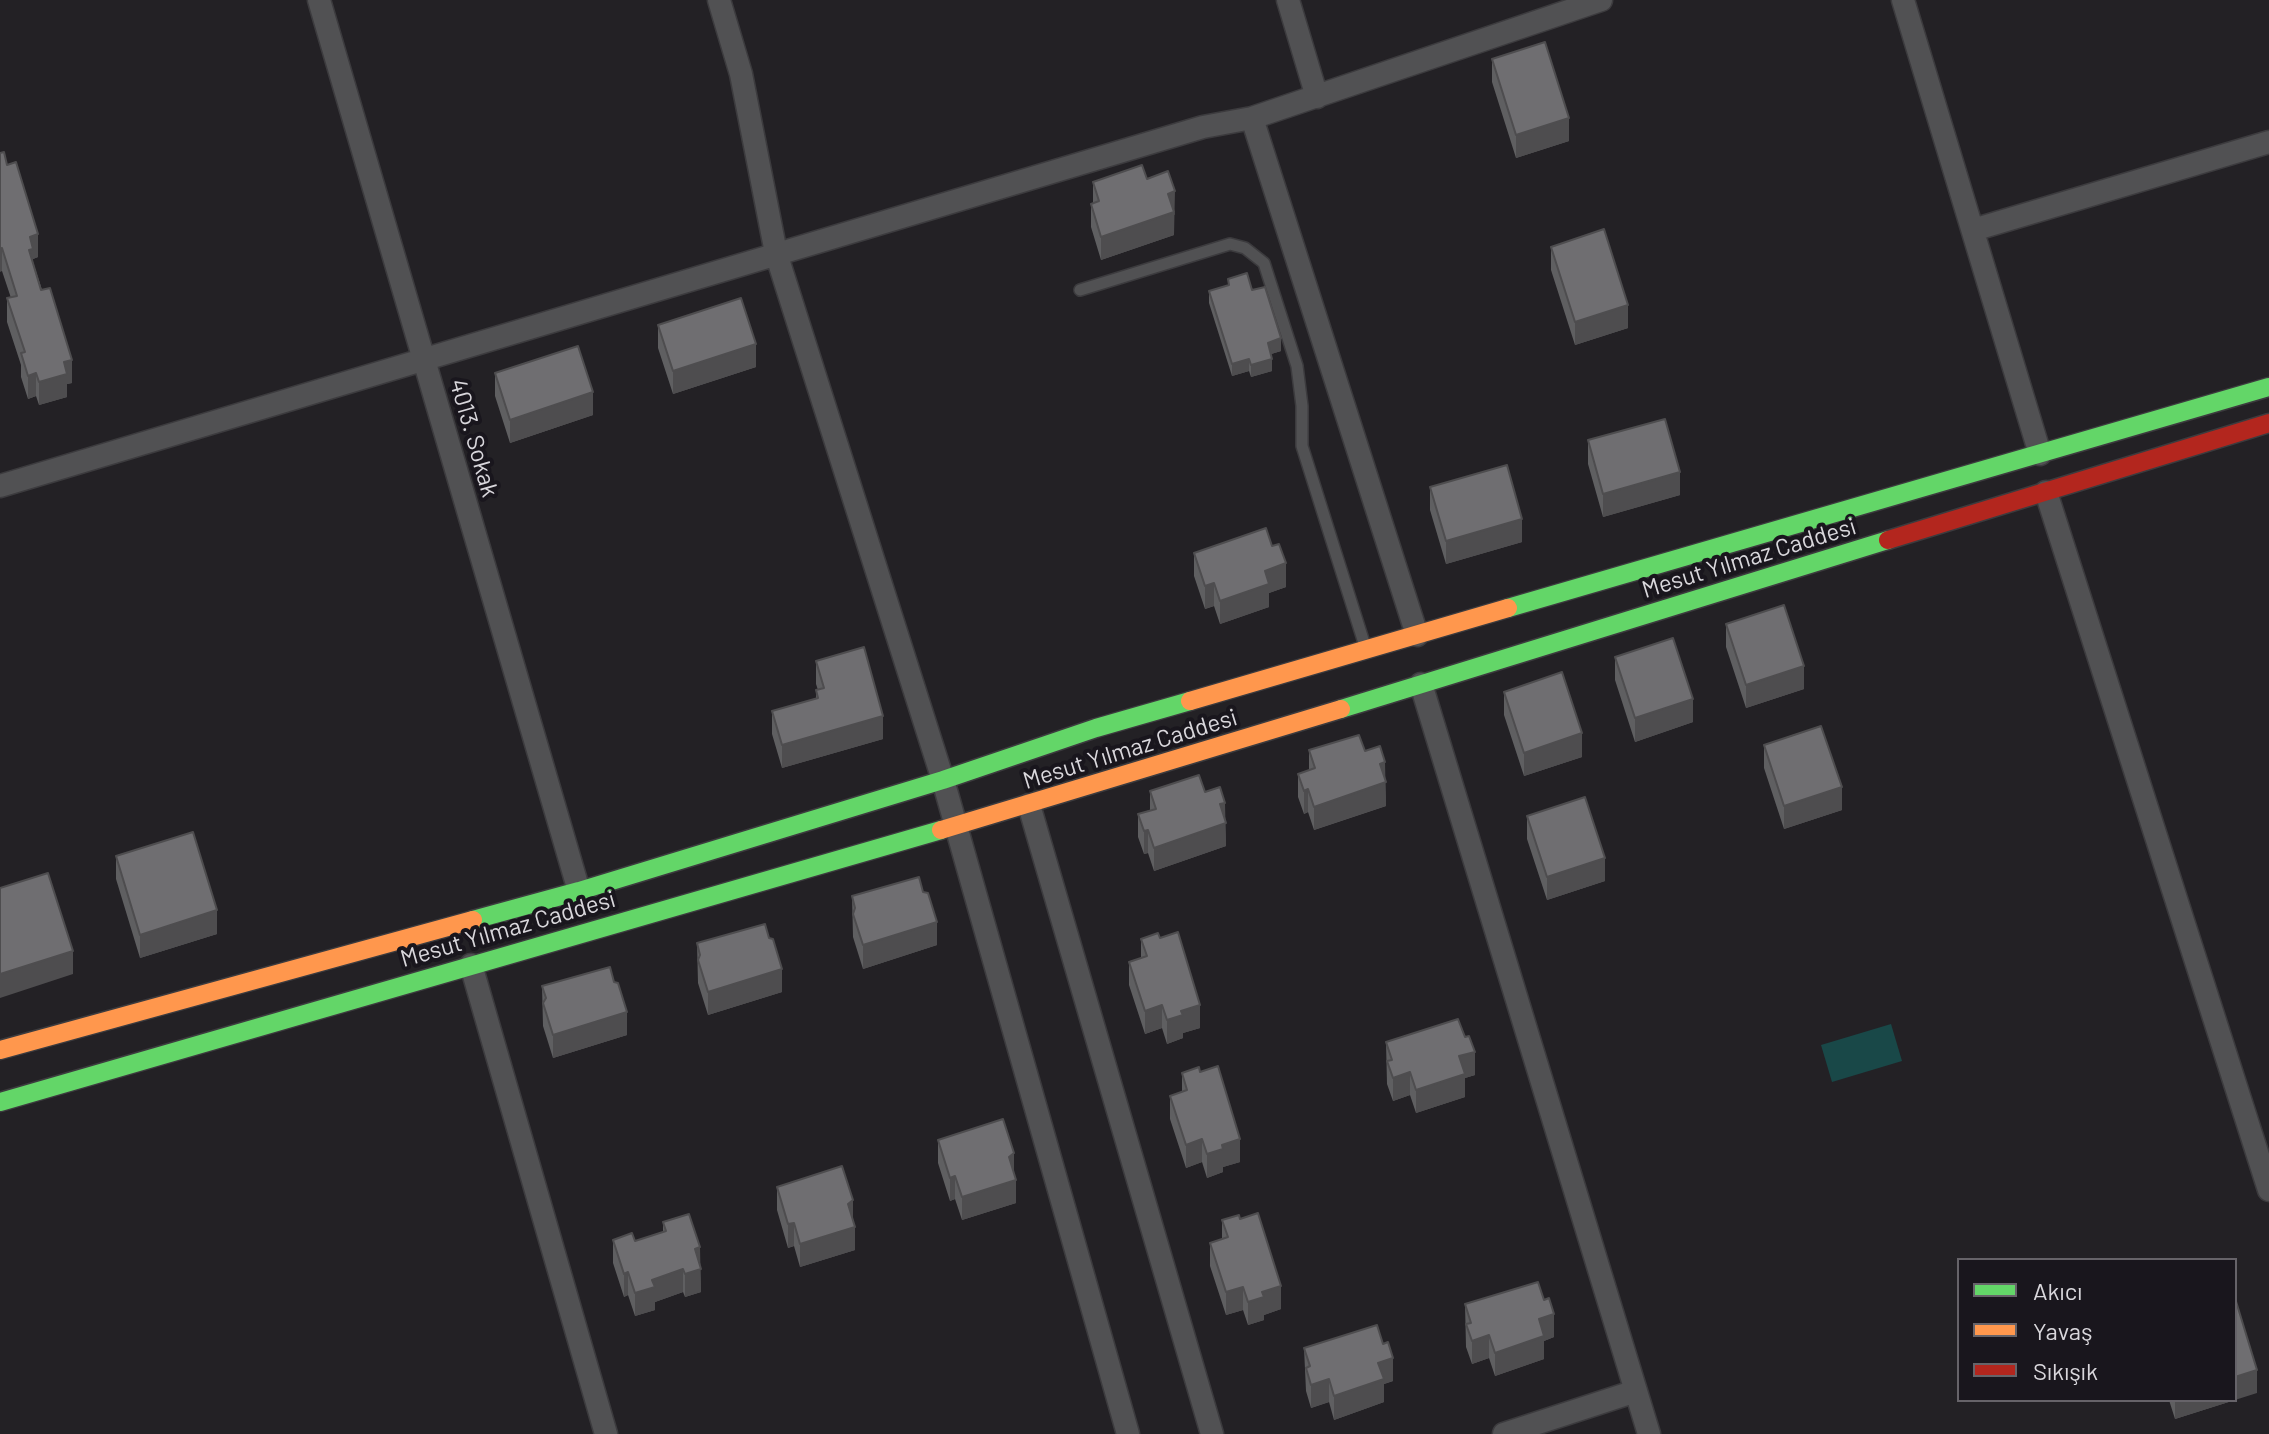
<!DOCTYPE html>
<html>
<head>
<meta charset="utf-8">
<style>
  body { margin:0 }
  #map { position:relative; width:2269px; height:1434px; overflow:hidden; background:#232125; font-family:Barlow,sans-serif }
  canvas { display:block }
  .legend { position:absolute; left:1957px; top:1258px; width:280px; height:144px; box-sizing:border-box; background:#19161d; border:2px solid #666369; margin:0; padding:10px 14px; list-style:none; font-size:24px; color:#d9d7dc }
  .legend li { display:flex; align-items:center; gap:16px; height:40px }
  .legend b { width:40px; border:2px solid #666369 }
</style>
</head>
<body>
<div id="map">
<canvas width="2269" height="1434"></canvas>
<ul class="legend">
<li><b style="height:10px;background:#63d668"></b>Akıcı</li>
<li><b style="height:10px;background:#ff974d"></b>Yavaş</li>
<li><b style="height:10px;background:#b3261e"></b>Sıkışık</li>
</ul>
</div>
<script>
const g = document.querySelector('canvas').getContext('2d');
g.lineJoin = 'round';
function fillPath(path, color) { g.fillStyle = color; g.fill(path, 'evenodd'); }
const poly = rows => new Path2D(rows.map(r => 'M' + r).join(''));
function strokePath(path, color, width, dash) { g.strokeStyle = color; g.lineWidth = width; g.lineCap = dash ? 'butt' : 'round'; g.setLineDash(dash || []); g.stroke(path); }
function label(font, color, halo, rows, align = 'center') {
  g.font = font + ' Barlow,sans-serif'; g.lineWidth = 8; g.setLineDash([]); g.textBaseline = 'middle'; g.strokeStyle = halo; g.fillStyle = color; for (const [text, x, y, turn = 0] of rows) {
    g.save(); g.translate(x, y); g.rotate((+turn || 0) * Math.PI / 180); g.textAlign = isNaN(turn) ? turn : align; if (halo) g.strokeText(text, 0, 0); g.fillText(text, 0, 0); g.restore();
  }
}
fillPath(poly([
  [1891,1024,1902,1061,1832,1082,1821,1045]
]), '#194848');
const lane = poly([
  [1080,290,1230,244,1245,248,1264,263,1297,366,1302,406,1302,446,1365,646]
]);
const street = poly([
  [319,0,579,891],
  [719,0,741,74,776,253,943,780,1128,1434],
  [1288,0,1317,97],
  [1903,0,2040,454],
  [1252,118,1417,635],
  [1973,230,2269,142],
  [0,486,1203,127,1252,118,1601,0],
  [2046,492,2269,1190],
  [1421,684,1649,1434],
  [1029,805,1212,1434],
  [471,965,606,1434],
  [1504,1434,1636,1391]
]);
const fast = poly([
  [1508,608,2269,387],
  [1341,709,1888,540],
  [473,920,579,891,943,780,1096,728,1190,701],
  [0,1102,941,830]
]);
const slow = poly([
  [1190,701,1508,608],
  [941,830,1341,709],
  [0,1050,473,920]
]);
const jam = poly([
  [1888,540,2269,423]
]);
strokePath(lane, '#3c3b3e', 14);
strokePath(street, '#3c3b3e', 25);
strokePath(fast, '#3c3b3e', 21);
strokePath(slow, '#3c3b3e', 21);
strokePath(jam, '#3c3b3e', 21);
strokePath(lane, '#515153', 11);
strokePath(street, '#515153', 22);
strokePath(fast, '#63d668', 18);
strokePath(slow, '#ff974d', 18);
strokePath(jam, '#b3261e', 18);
fillPath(poly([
  [1492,59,1569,141,1516,158,1492,82],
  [0,153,38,257,33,259,33,262,72,383,67,384,67,397,39,405,36,396,28,399,21,377,21,365,7,322,7,298,11,298,2,271],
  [1147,179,1175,214,1174,215,1174,235,1101,260,1091,227,1091,204,1093,203,1093,182],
  [1551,247,1628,328,1575,345,1551,270],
  [1228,279,1252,290,1281,351,1271,354,1272,371,1251,377,1249,371,1232,376,1209,303,1209,291,1228,285],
  [658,325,756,367,673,394,658,348],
  [495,373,593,415,510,443,495,396],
  [1588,440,1680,495,1603,517,1588,464],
  [1430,487,1522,542,1446,564,1430,510],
  [1194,553,1286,587,1269,593,1269,607,1220,624,1214,606,1205,609,1194,576],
  [1726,624,1804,689,1746,708,1726,647],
  [1615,657,1693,722,1635,742,1615,680],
  [816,661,883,739,782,768,772,734,772,711,816,699,816,690,818,690,816,684],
  [1504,692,1582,757,1524,776,1504,715],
  [1764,745,1842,810,1784,829,1764,768],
  [1309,750,1365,751,1385,778,1386,806,1314,830,1308,812,1304,814,1298,797,1298,774,1309,770],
  [1150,791,1205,792,1225,820,1226,846,1154,871,1148,853,1144,854,1138,837,1138,814,1150,810],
  [1527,816,1605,881,1547,900,1527,839],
  [116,856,217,934,140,958,116,879],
  [852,896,937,945,863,969,853,937],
  [1141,939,1200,1028,1183,1033,1183,1038,1167,1044,1162,1028,1145,1034,1129,985,1129,962,1141,958],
  [697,943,782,992,708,1015,698,983],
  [614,982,627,1035,553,1058,543,1026,542,986],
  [1386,1042,1475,1075,1465,1078,1465,1097,1416,1113,1410,1095,1393,1101,1387,1084],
  [1182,1073,1240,1162,1223,1167,1223,1172,1207,1178,1202,1162,1186,1168,1170,1119,1170,1096,1182,1092],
  [938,1140,1014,1172,1016,1203,962,1220,955,1199,950,1201,938,1163],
  [777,1187,853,1219,855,1250,800,1267,794,1246,788,1248,777,1210],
  [1222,1220,1281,1309,1264,1315,1264,1320,1248,1325,1243,1310,1226,1315,1210,1266,1210,1243,1222,1239],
  [663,1222,700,1265,701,1292,685,1297,683,1292,655,1302,655,1310,635,1316,628,1295,624,1297,613,1263,613,1240,635,1241,663,1232],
  [1465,1304,1554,1337,1544,1341,1544,1359,1495,1376,1489,1358,1472,1364,1466,1347],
  [1304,1348,1393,1381,1384,1384,1384,1402,1334,1420,1329,1402,1311,1408,1306,1391],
  [2257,1393,2175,1419,2169,1400,2235,1400]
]), '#5f5f61');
fillPath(poly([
  [1569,118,1569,141,1516,158,1516,135],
  [1175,191,1174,235,1101,260,1101,237,1168,194],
  [38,234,38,257,33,259,33,272,29,273,30,237],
  [2,248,2,271,0,272,0,249],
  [1628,305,1628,328,1575,345,1575,322],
  [1281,338,1281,351,1268,355,1268,343],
  [756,344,756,367,673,394,673,371],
  [1249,359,1249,371,1232,376,1232,364],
  [1272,359,1272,371,1251,377,1251,365],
  [72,360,72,383,67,384,67,397,39,405,39,382,64,362],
  [36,373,36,396,28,399,28,376],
  [593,392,593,415,510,443,510,420],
  [1680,472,1680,495,1603,517,1603,494],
  [1522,519,1522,542,1446,564,1446,541],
  [1286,563,1286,587,1269,593,1269,607,1220,624,1220,601,1265,571],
  [1214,583,1214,606,1205,609,1205,586],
  [1804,666,1804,689,1746,708,1746,685],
  [1693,699,1693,722,1635,742,1635,718],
  [883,716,883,739,782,768,782,745],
  [1582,733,1582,757,1524,776,1524,753],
  [1385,762,1386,806,1314,830,1314,807,1380,764],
  [1842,787,1842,810,1784,829,1784,806],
  [1308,789,1308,812,1304,814,1304,791],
  [1225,803,1226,846,1154,871,1154,848,1220,804],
  [1148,830,1148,853,1144,854,1144,831],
  [1605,858,1605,881,1547,900,1547,877],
  [217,910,217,934,140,958,140,935],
  [937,922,937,945,863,969,863,945],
  [73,951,73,974,0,998,0,974],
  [782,969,782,992,708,1015,708,992],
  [1162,1005,1162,1028,1145,1034,1145,1011],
  [1200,1005,1200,1028,1183,1033,1183,1038,1167,1044,1167,1020,1181,1011],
  [627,1012,627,1035,553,1058,553,1035],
  [1475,1052,1475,1075,1465,1078,1465,1097,1416,1113,1416,1090,1459,1056],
  [1410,1072,1410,1095,1393,1101,1393,1078],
  [1202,1139,1202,1162,1186,1168,1186,1145],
  [1240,1139,1240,1162,1223,1167,1223,1172,1207,1178,1207,1154,1222,1145],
  [1014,1153,1014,1177,1009,1157],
  [955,1176,955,1199,950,1201,950,1178],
  [1016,1180,1016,1203,962,1220,962,1197],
  [853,1200,853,1224,848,1204],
  [794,1223,794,1246,788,1248,788,1224],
  [855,1227,855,1250,800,1267,800,1244],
  [700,1247,701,1292,685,1297,685,1274,695,1249],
  [683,1269,683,1292,655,1302,655,1310,635,1316,635,1293,652,1280],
  [628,1272,628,1295,624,1297,624,1274],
  [1281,1286,1281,1309,1264,1315,1264,1320,1248,1325,1248,1302,1262,1292],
  [1243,1287,1243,1310,1226,1315,1226,1292],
  [1554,1314,1554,1337,1544,1341,1544,1359,1495,1376,1495,1353,1539,1319],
  [1489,1335,1489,1358,1472,1364,1472,1341],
  [1393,1358,1393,1381,1384,1384,1384,1402,1334,1420,1334,1396,1378,1363],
  [2257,1370,2257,1393,2175,1419,2175,1400,2235,1400,2235,1377],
  [1329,1379,1329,1402,1311,1408,1311,1385]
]), '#4e4d4f');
const building = poly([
  [1545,42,1569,118,1516,135,1492,59,1545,42],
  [4,152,7,165,16,162,38,234,30,237,33,249,29,250,41,290,50,288,72,360,64,362,67,374,39,382,36,373,28,376,21,353,25,352,7,298,17,296,2,248,0,249,0,153,4,152],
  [1142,165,1147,179,1168,171,1175,191,1168,194,1174,212,1101,237,1091,204,1099,201,1093,182,1142,165],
  [1604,229,1628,305,1575,322,1551,247,1604,229],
  [1247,273,1252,290,1265,287,1281,338,1268,343,1272,359,1251,365,1249,359,1232,364,1209,291,1229,285,1228,279,1247,273],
  [741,298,756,344,673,371,658,325,741,298],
  [578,346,593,392,510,420,495,373,578,346],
  [1665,419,1680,472,1603,494,1588,440,1665,419],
  [1507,465,1522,519,1446,541,1430,487,1507,465],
  [1266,528,1272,546,1279,544,1286,563,1265,571,1269,584,1220,601,1214,583,1205,586,1194,553,1266,528],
  [1784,605,1804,666,1746,685,1726,624,1784,605],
  [1673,638,1693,699,1635,718,1615,657,1673,638],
  [864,647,883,716,782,745,772,711,818,698,816,690,824,688,816,661,864,647],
  [1562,672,1582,733,1524,753,1504,692,1562,672],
  [1821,726,1842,787,1784,806,1764,745,1821,726],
  [1359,735,1365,751,1380,746,1385,762,1380,764,1386,782,1314,807,1308,789,1304,791,1298,774,1315,768,1309,750,1359,735],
  [1199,775,1205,792,1220,787,1225,803,1220,804,1226,823,1154,848,1148,830,1144,831,1138,814,1156,809,1150,791,1199,775],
  [1585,797,1605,858,1547,877,1527,816,1585,797],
  [193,832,217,910,140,935,116,856,193,832],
  [48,873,73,951,0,974,0,888,48,873],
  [919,877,923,892,928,893,937,922,863,945,853,914,855,908,852,896,919,877],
  [765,924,769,938,773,939,782,969,708,992,698,960,700,955,697,943,765,924],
  [1178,932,1200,1005,1181,1011,1183,1015,1167,1020,1162,1005,1145,1011,1129,962,1147,956,1141,939,1158,933,1160,938,1178,932],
  [610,967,614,982,618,983,627,1012,553,1035,543,1003,546,998,542,986,610,967],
  [1458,1019,1465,1037,1469,1036,1475,1052,1459,1056,1465,1074,1416,1090,1410,1072,1393,1078,1387,1061,1392,1060,1386,1042,1458,1019],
  [1218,1066,1240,1139,1222,1145,1223,1149,1207,1154,1202,1139,1186,1145,1170,1096,1187,1090,1182,1073,1199,1067,1200,1072,1218,1066],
  [1003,1119,1014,1153,1009,1157,1016,1180,962,1197,955,1176,950,1178,938,1140,1003,1119],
  [842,1166,853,1200,848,1204,855,1227,800,1244,794,1223,788,1224,777,1187,842,1166],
  [1258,1213,1281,1286,1262,1292,1264,1297,1248,1302,1243,1287,1226,1292,1210,1243,1228,1237,1222,1220,1239,1215,1240,1219,1258,1213],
  [689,1214,700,1247,695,1249,701,1269,685,1274,683,1269,652,1280,655,1287,635,1293,628,1272,624,1274,613,1240,632,1233,635,1241,666,1231,663,1222,689,1214],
  [1538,1282,1544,1300,1549,1298,1554,1314,1539,1319,1544,1336,1495,1353,1489,1335,1472,1341,1466,1324,1471,1323,1465,1304,1538,1282],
  [2235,1298,2257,1370,2235,1377,2235,1298],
  [1377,1325,1383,1344,1388,1342,1393,1358,1378,1363,1384,1379,1334,1396,1329,1379,1311,1385,1306,1368,1310,1366,1304,1348,1377,1325]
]);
fillPath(building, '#6f6e71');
strokePath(building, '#4e4d4f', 2);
label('24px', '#d9d7dc', '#19161d', [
  ["4013. Sokak",474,438,74],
  ["Mesut Yılmaz Caddesi",1749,558,-17],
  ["Mesut Yılmaz Caddesi",1130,749,-17],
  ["Mesut Yılmaz Caddesi",508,929,-16]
]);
</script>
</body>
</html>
